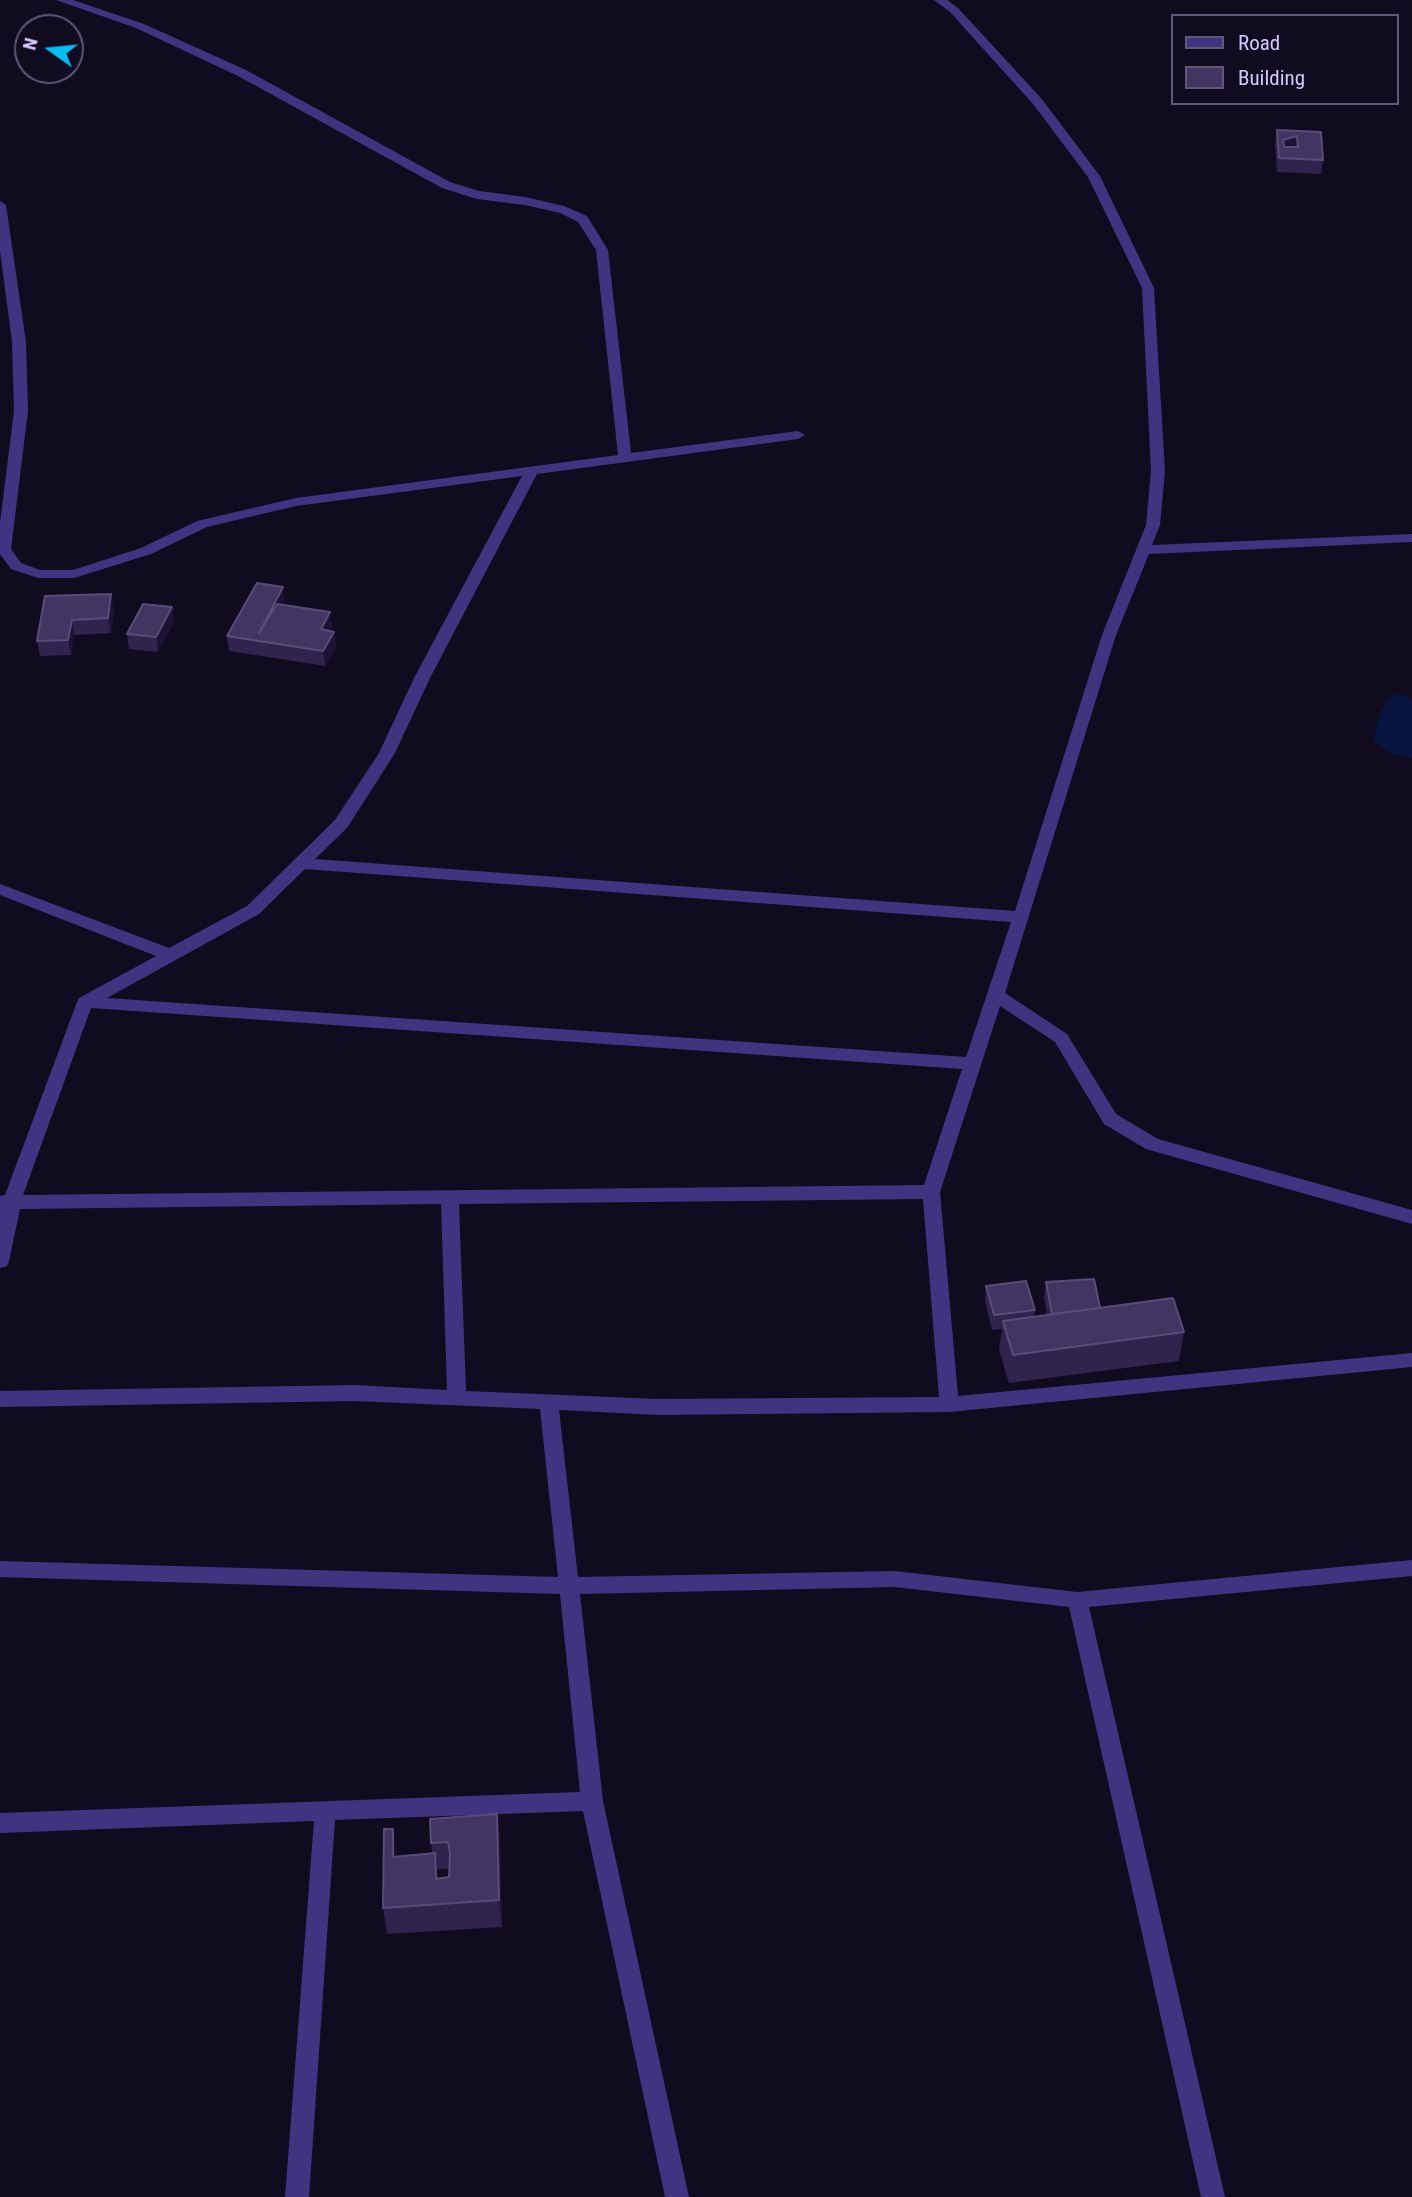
<!DOCTYPE html>
<html>
<head>
<meta charset="utf-8">
<style>
  body { margin:0 }
  #map { position:relative; width:1412px; height:2197px; overflow:hidden; background:#110b1f; font-family:"Roboto Condensed",sans-serif }
  canvas { display:block }
  .legend { position:absolute; left:1171px; top:14px; width:228px; height:91px; box-sizing:border-box; background:#110b1f; border:2px solid #605779; margin:0; padding:9px 12px; list-style:none; font-size:21px; color:#d6c9ff }
  .legend li { display:flex; align-items:center; gap:14px; height:35px }
  .legend b { width:35px; border:2px solid #605779 }
  .north { position:absolute; left:14px; top:14px; width:70px; height:70px; box-sizing:border-box; background:#110b1f; border:2px solid #605779; border-radius:50%; rotate:285deg; font-size:19px; font-weight:700; line-height:28px; text-align:center; color:#d6c9ff }
  .north::after { content:''; display:block; margin:auto; width:24px; height:32px; background:#00bef4; clip-path:polygon(50% 0,100% 100%,50% 72%,0 100%) }
</style>
</head>
<body>
<div id="map">
<canvas width="1412" height="2197"></canvas>
<ul class="legend">
<li><b style="height:9px;background:#403481"></b>Road</li>
<li><b style="height:19px;background:#423561"></b>Building</li>
</ul>
<div class="north">N</div>
</div>
<script>
const g = document.querySelector('canvas').getContext('2d');
g.lineJoin = 'round';
function fillPath(path, color) { g.fillStyle = color; g.fill(path, 'evenodd'); }
const poly = rows => new Path2D(rows.map(r => 'M' + r).join(''));
function strokePath(path, color, width, dash) { g.strokeStyle = color; g.lineWidth = width; g.lineCap = dash ? 'butt' : 'round'; g.setLineDash(dash || []); g.stroke(path); }
fillPath(poly([
  [1402,694,1412,699,1412,758,1390,753,1373,740,1381,711,1392,695]
]), '#07143d');
fillPath(poly([
  [56,0,73,0,144,24,246,70,450,182,479,191,525,197,564,206,587,216,608,250,631,453,798,431,805,435,798,439,537,474,430,678,395,753,347,828,315,859,1015,911,1102,635,1146,525,1151,471,1142,288,1088,177,1033,104,950,12,934,0,947,0,958,8,1041,98,1100,176,1154,288,1165,471,1160,525,1152,545,1412,534,1412,542,1149,554,1116,635,1005,993,1067,1034,1116,1114,1158,1139,1412,1210,1412,1224,1146,1149,1104,1124,1055,1042,1000,1006,940,1192,958,1396,1412,1353,1412,1367,949,1412,658,1415,559,1410,578,1577,895,1571,1077,1592,1412,1560,1412,1576,1089,1607,1225,2197,1201,2197,1069,1607,895,1587,580,1594,603,1801,689,2197,665,2197,583,1811,335,1820,309,2197,285,2197,314,1821,0,1833,0,1813,580,1792,560,1594,0,1577,0,1561,558,1577,540,1409,355,1401,0,1407,0,1391,355,1385,447,1390,441,1204,20,1209,9,1261,7,1266,0,1268,0,1196,5,1195,77,1002,79,998,156,956,0,895,0,884,169,948,247,906,335,820,379,753,414,678,522,476,296,506,207,527,151,554,74,578,38,578,11,569,0,554,0,523,14,411,12,342,0,251,0,201,6,205,26,342,28,411,11,549,21,563,40,570,73,570,141,548,197,521,296,498,618,455,596,250,578,222,560,213,525,205,477,199,442,188,238,76,136,28,56,0],
  [305,869,1011,922,966,1057,107,998,259,914,305,869],
  [91,1008,962,1069,924,1185,23,1195,91,1008],
  [923,1199,939,1397,658,1399,466,1391,459,1204,923,1199]
]), '#403481');
fillPath(poly([
  [1277,130,1321,132,1323,160,1321,174,1277,172,1275,144],
  [45,596,114,609,111,633,74,635,71,655,40,656,37,641],
  [285,602,283,605,330,612,332,627,330,631,334,632,336,647,325,666,229,651,227,636],
  [172,607,174,622,158,652,129,649,127,634],
  [1046,1282,1100,1308,1184,1332,1179,1361,1009,1383,999,1350,1002,1329,992,1330,985,1301,986,1286,1035,1310,1034,1317,1047,1315,1044,1297],
  [497,1814,500,1841,502,1927,387,1934,383,1908,397,1857,432,1853,431,1843],
  [437,1869,449,1869,449,1877,438,1879]
]), '#30234e');
fillPath(poly([
  [1297,136,1295,150,1281,154,1283,140],
  [283,587,285,602,264,642,259,633],
  [111,594,114,609,111,633,108,618],
  [172,607,174,622,158,652,156,637],
  [330,612,332,627,322,644,321,629],
  [72,620,74,635,71,655,68,640],
  [334,632,336,647,325,666,323,651],
  [497,1814,500,1841,502,1927,499,1900],
  [393,1829,397,1856,397,1884,393,1857]
]), '#1c1233');
const building = poly([
  [1277,130,1321,132,1323,160,1279,158,1277,130],
  [1297,136,1298,147,1284,147,1283,140,1297,136],
  [257,583,283,587,259,633,277,604,330,612,321,629,334,632,323,651,227,636,257,583],
  [111,594,108,618,72,620,68,640,37,641,45,596,111,594],
  [143,604,172,607,156,637,127,634,143,604],
  [1094,1279,1100,1308,1052,1314,1046,1282,1094,1279],
  [1026,1281,1035,1310,994,1315,986,1286,1026,1281],
  [1173,1298,1184,1332,1013,1355,1003,1321,1173,1298],
  [497,1814,499,1900,383,1908,384,1829,393,1829,393,1857,435,1853,436,1879,449,1877,450,1853,448,1842,431,1843,430,1819,497,1814]
]);
fillPath(building, '#423561');
strokePath(building, '#594c7a', 2);
</script>
</body>
</html>
